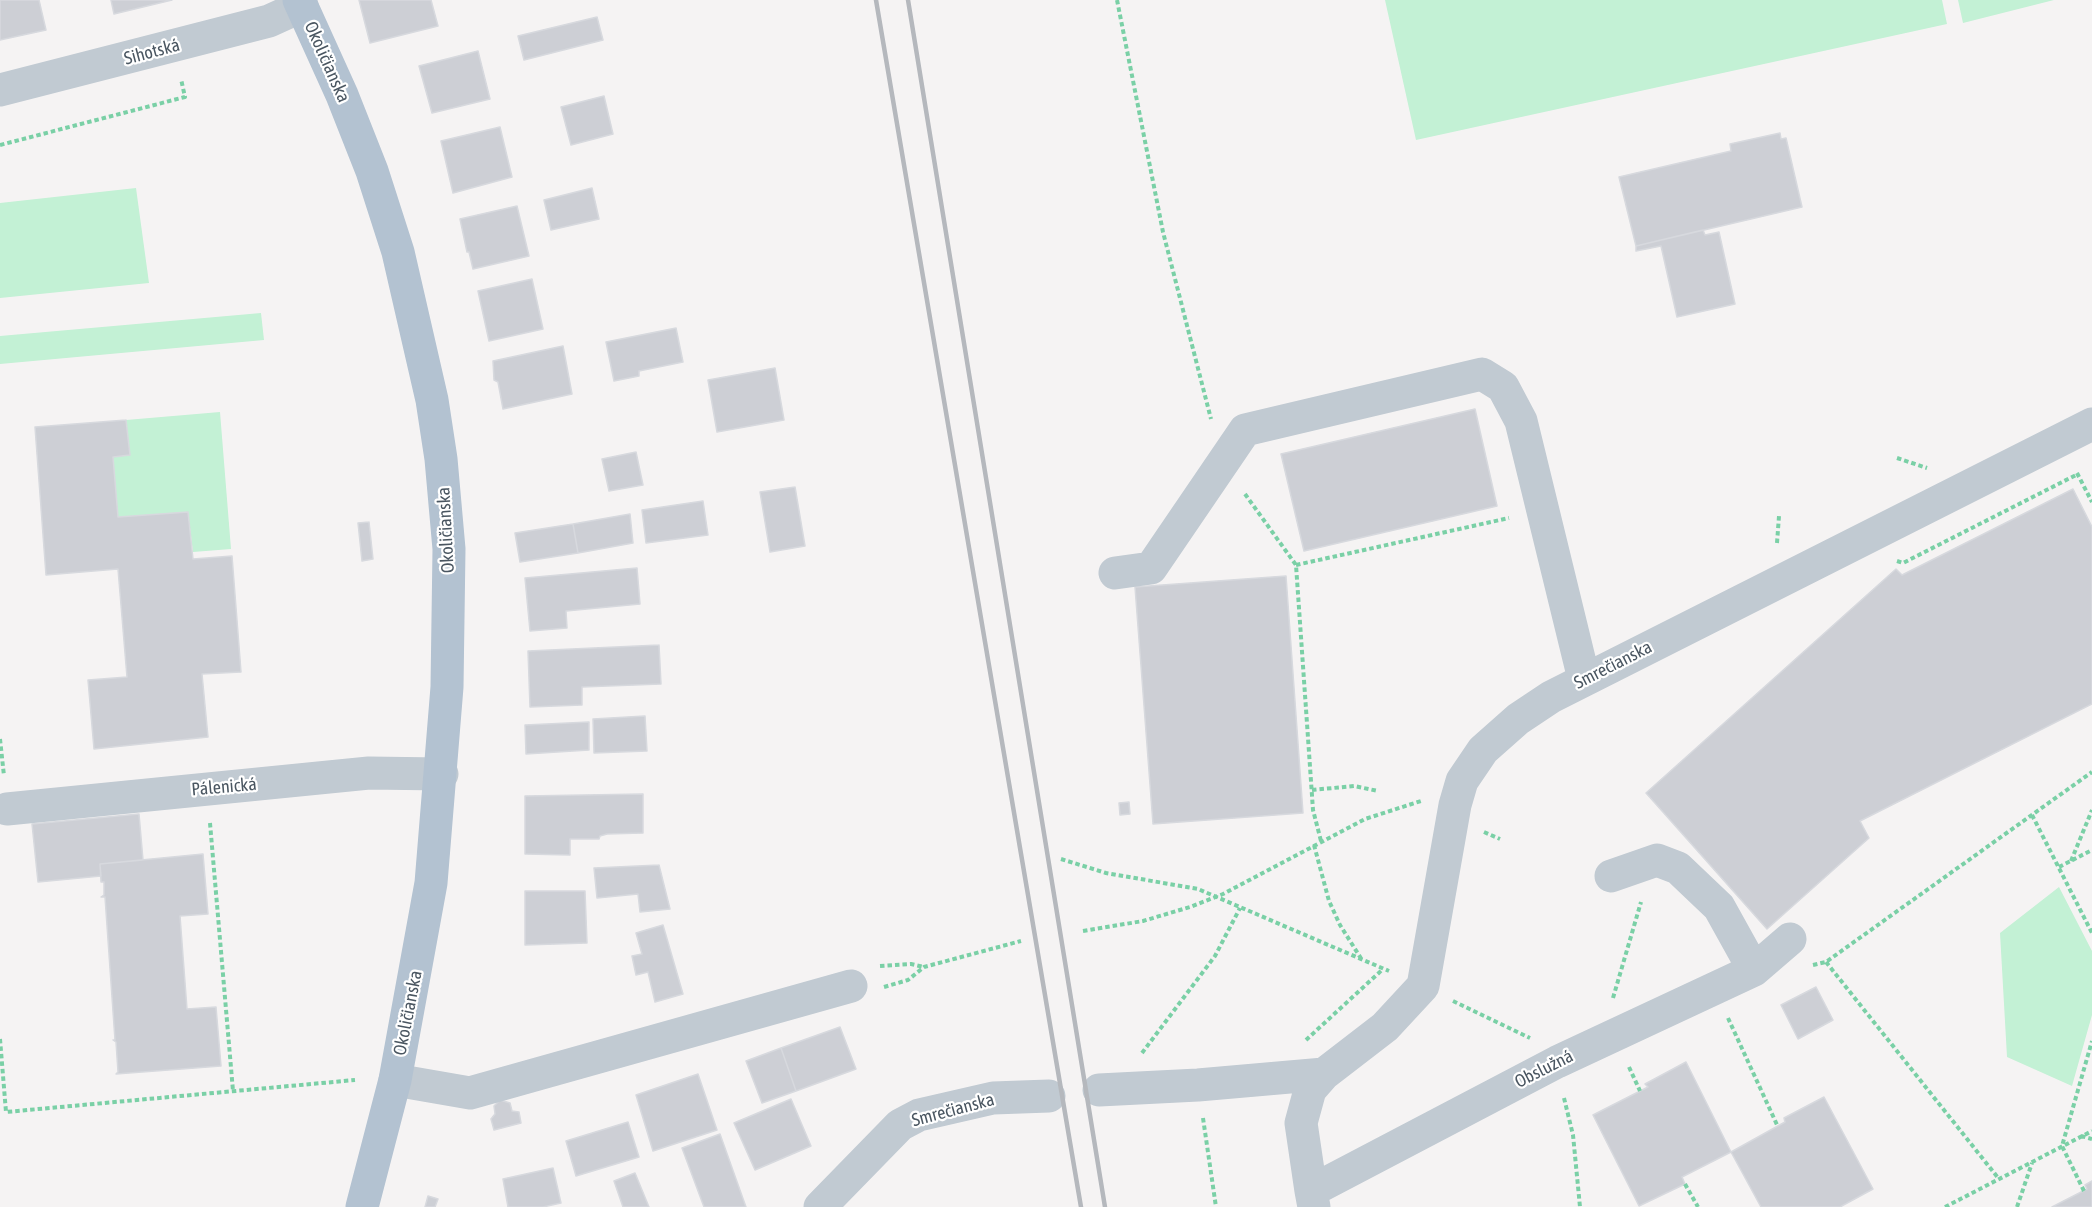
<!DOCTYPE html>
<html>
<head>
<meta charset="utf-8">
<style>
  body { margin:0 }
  canvas { display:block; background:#f5f3f3 }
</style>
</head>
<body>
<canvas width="2092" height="1207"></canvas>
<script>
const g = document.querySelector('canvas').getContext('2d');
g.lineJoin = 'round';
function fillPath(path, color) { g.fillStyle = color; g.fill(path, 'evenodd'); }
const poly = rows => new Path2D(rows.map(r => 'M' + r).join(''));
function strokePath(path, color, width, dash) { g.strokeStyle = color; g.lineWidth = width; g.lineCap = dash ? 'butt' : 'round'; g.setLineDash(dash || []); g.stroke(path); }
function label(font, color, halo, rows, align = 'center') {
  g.font = font + ' "Asap Condensed",sans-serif'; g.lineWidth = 4.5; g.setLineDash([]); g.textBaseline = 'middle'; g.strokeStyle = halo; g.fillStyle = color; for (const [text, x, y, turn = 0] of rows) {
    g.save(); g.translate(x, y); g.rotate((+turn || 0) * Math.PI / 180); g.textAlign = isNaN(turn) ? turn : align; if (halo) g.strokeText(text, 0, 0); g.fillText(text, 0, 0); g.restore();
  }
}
fillPath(poly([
  [1385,0,1942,0,1947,24,1416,140],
  [1958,0,2054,0,1963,23],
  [136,188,149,283,0,298,0,203],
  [261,313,264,340,0,364,0,336],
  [220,412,231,549,193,552,188,512,118,517,113,457,130,455,126,420],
  [2059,887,2092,951,2092,1015,2072,1086,2007,1057,2000,933]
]), '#c3f1d5');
const building = poly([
  [0,0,39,0,46,30,0,40,0,0],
  [111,0,172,0,114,14,111,0],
  [359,0,431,0,438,26,370,43,359,0],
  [597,17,603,40,524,60,518,36,597,17],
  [478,51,490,99,432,113,419,66,478,51],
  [604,96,613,134,571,145,561,107,604,96],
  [500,127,512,177,453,193,441,141,500,127],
  [1780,133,1781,139,1786,138,1802,207,1636,246,1619,177,1731,151,1730,144,1780,133],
  [592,188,599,219,551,230,544,200,592,188],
  [517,206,529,256,473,269,469,252,467,252,460,219,517,206],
  [1703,230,1705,235,1719,232,1735,304,1677,317,1661,246,1636,251,1636,246,1703,230],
  [532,279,543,329,489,341,478,291,532,279],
  [676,328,683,362,639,371,639,376,614,381,606,342,676,328],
  [563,346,572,394,503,409,498,382,494,380,493,361,563,346],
  [775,368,784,420,717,432,708,380,775,368],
  [1475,409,1497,506,1304,551,1281,454,1475,409],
  [126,420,130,455,113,457,118,517,188,512,193,559,232,556,241,672,202,674,208,737,94,749,88,680,127,677,118,569,46,575,35,427,126,420],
  [636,452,643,485,609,491,602,459,636,452],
  [795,487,805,546,770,552,760,492,795,487],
  [2073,489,2092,527,2092,704,1860,821,1869,838,1767,929,1646,793,1896,569,1902,575,2073,489],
  [703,501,708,535,646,543,642,510,703,501],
  [630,514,633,543,578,553,573,524,630,514],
  [369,522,373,559,362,561,358,523,369,522],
  [573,524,578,553,520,562,515,533,573,524],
  [637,568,640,604,566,611,567,628,530,631,525,578,637,568],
  [1286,576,1303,813,1153,824,1135,587,1286,576],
  [659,645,661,684,582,687,582,705,530,707,528,651,659,645],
  [645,716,647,751,594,753,593,719,645,716],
  [589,722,589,750,526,754,525,725,589,722],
  [643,794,643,833,607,834,600,836,599,839,570,839,570,855,525,854,525,796,643,794],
  [1129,802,1130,814,1120,815,1119,803,1129,802],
  [139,814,143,860,100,864,101,876,38,882,32,824,139,814],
  [203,854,208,914,180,916,187,1009,216,1007,221,1066,116,1074,118,1072,116,1042,113,1040,115,1040,105,897,101,897,104,895,104,882,101,882,100,864,203,854],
  [659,865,670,909,640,912,638,894,597,898,594,868,659,865],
  [525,891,585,891,587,943,525,945,525,891],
  [663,925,683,994,655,1002,648,972,636,975,632,956,642,954,636,933,663,925],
  [1816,987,1833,1020,1798,1039,1781,1005,1816,987],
  [840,1027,856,1069,796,1091,781,1048,840,1027],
  [781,1048,796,1091,762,1103,746,1061,781,1048],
  [1686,1062,1731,1152,1682,1177,1685,1184,1639,1206,1593,1115,1648,1087,1645,1084,1686,1062],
  [698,1074,717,1130,653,1151,636,1095,698,1074],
  [1824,1097,1873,1189,1840,1207,1761,1207,1731,1152,1785,1122,1784,1118,1824,1097],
  [791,1099,811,1146,755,1170,734,1123,791,1099],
  [500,1100,510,1103,512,1111,519,1112,521,1123,494,1130,491,1119,495,1114,494,1106,500,1100],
  [628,1122,639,1157,576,1176,566,1141,628,1122],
  [720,1134,746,1207,704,1207,682,1148,720,1134],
  [553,1168,561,1203,543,1207,508,1207,503,1179,553,1168],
  [635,1173,649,1207,623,1207,614,1181,635,1173],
  [2092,1181,2092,1207,2052,1207,2087,1189,2085,1185,2092,1181],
  [428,1196,438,1199,435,1207,425,1207,428,1196]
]);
fillPath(building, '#cdcfd5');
strokePath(building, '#d7d9de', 1.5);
strokePath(poly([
  [1117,0,1163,232,1211,419],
  [0,145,185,97,181,79],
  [1897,458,1927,468],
  [2077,473,2092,502],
  [1245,494,1296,565,1313,810,1321,841],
  [1777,543,1779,516],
  [1897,561,1903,563,2078,474],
  [1296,565,1509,518],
  [0,739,4,776],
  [1312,790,1354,786,1378,791],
  [2032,815,2092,933],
  [210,823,233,1091],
  [1484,832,1500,839],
  [1314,845,1329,901,1340,925,1362,960],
  [1061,859,1106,873,1198,889,1389,971],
  [2071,861,2092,810],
  [2059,867,2092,850],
  [1083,931,1143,921,1190,907,1223,894,1365,819,1421,801],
  [1826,962,1999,1179],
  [1813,965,1826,962,2092,772],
  [880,966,911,964,924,967],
  [884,987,908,980,924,967,1021,941],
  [1613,998,1641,902],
  [1453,1001,1530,1038],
  [1728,1018,1778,1127],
  [0,1039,6,1112,355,1080],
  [1306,1040,1383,969],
  [1142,1053,1215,956,1240,908],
  [1629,1067,1640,1091],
  [1564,1098,1573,1135,1580,1207],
  [1203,1118,1216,1207],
  [2081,1136,2092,1139],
  [1685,1184,1698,1207],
  [2084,1191,2062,1146,2092,1041],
  [1945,1207,2092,1131],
  [2017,1207,2032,1163]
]), '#7ad0a6', 4, [4.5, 3]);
strokePath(poly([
  [0,90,269,21,302,6],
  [1115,573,1151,568,1245,430,1482,374,1503,387,1521,421,1584,679],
  [7,809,369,773,442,774],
  [1611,876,1657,860,1678,868,1719,907,1754,970],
  [395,1080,470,1093,851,986],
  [1099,1090,1198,1085,1324,1074],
  [1311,1191,1301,1123,1310,1090,1324,1074,1385,1027,1423,986,1455,805,1462,781,1483,750,1518,719,1551,697,2092,424],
  [820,1207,900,1125,919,1115,993,1098,1049,1096],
  [1314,1207,1311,1191,1557,1062,1754,970,1790,939]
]), '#c1cad2', 33);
strokePath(poly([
  [299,0,342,95,372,171,398,252,432,400,441,459,449,549,447,687,431,883,395,1080,362,1207]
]), '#b3c2d1', 33);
strokePath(poly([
  [876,0,1081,1207],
  [908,0,1105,1207]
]), '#b5b8bd', 4.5);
label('18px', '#4a5661', '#fff', [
  ["Sihotská",152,52,-15],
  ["Okoličianska",327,62,66],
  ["Okoličianska",446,530,-93],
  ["Smrečianska",1613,665,-27],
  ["Pálenická",224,787,-5],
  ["Okoličianska",408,1013,-79],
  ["Obslužná",1544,1069,-27],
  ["Smrečianska",953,1110,-15]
]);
</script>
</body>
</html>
